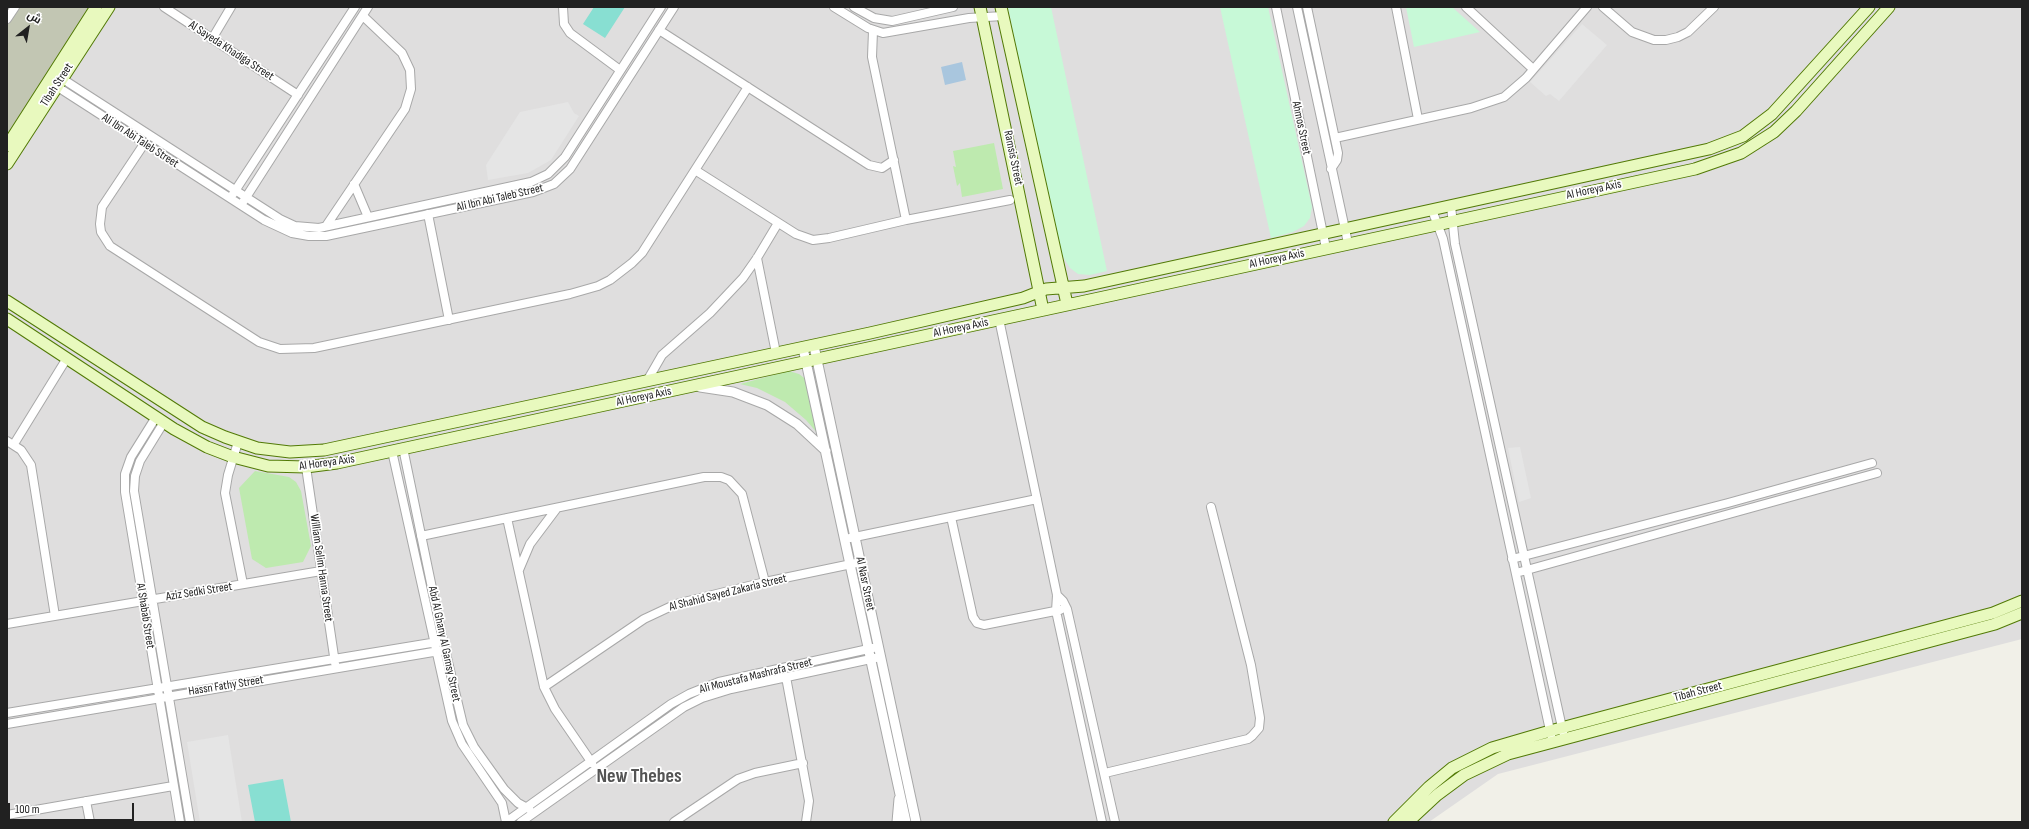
<!DOCTYPE html>
<html>
<head>
<meta charset="utf-8">
<style>
  body { margin:0 }
  #map { position:relative; width:2029px; height:829px; overflow:hidden; background:#f1f0e8; font-family:"Sofia Sans Condensed",Cairo,sans-serif }
  canvas { display:block }
  .frame { position:absolute; inset:0; border:8px solid #212121; pointer-events:none }
  .north { position:absolute; left:8px; top:8px; width:40px; height:40px; -webkit-text-stroke:3px #fff; paint-order:stroke; rotate:31deg; font-size:11px; font-weight:700; line-height:16px; text-align:center; color:#212121 }
  .north::after { content:''; display:block; margin:auto; width:14px; height:18px; background:#212121; clip-path:polygon(50% 0,100% 100%,50% 72%,0 100%) }
  .scale { position:absolute; left:8px; top:803px; width:126px; height:18px; box-sizing:border-box; border:2px solid #212121; border-top:0; padding-left:5px; font-size:12px; line-height:14px; white-space:nowrap; color:#212121; -webkit-text-stroke:3px #fff; paint-order:stroke }
</style>
</head>
<body>
<div id="map">
<canvas width="2029" height="829"></canvas>
<div class="frame"></div>
<div class="north">ش</div>
<div class="scale">100 m</div>
</div>
<script>
const g = document.querySelector('canvas').getContext('2d');
g.lineJoin = 'round';
function fillPath(path, color) { g.fillStyle = color; g.fill(path, 'evenodd'); }
const poly = rows => new Path2D(rows.map(r => 'M' + r).join(''));
function strokePath(path, color, width, dash) { g.strokeStyle = color; g.lineWidth = width; g.lineCap = dash ? 'butt' : 'round'; g.setLineDash(dash || []); g.stroke(path); }
function label(font, color, halo, rows, align = 'center') {
  g.font = font + ' "Sofia Sans Condensed",sans-serif'; g.lineWidth = 3.5; g.setLineDash([]); g.textBaseline = 'middle'; g.strokeStyle = halo; g.fillStyle = color; for (const [text, x, y, turn = 0] of rows) {
    g.save(); g.translate(x, y); g.rotate((+turn || 0) * Math.PI / 180); g.textAlign = isNaN(turn) ? turn : align; if (halo) g.strokeText(text, 0, 0); g.fillText(text, 0, 0); g.restore();
  }
}
fillPath(poly([
  [105,7,2022,7,2022,639,1498,774,1429,822,7,822,7,161]
]), '#dfdede');
fillPath(poly([
  [7,7,99,7,7,156]
]), '#c2c6b3');
fillPath(poly([
  [994,143,1003,189,962,197,960,183,957,186,953,166,956,167,953,151],
  [789,371,799,374,808,381,818,434,806,420,785,402,757,388,740,384],
  [255,471,289,477,296,482,301,491,311,546,303,562,266,568,252,559,239,488]
]), '#beeaaf');
fillPath(poly([
  [1008,7,1051,7,1107,271,1090,275,1078,274,1070,268,1062,255,1050,210],
  [1220,7,1268,7,1312,207,1310,218,1304,226,1293,232,1271,238],
  [1406,7,1452,7,1480,32,1414,47]
]), '#c7f9d7');
fillPath(poly([
  [594,7,625,7,605,38,583,24],
  [283,779,291,822,255,822,248,785]
]), '#88dfd2');
fillPath(poly([
  [1582,24,1607,45,1559,101,1550,94,1546,96,1530,82],
  [568,102,574,113,579,116,551,160,528,173,488,180,486,165,520,112],
  [1520,447,1531,498,1519,502,1508,448],
  [228,735,242,822,200,822,187,742]
]), '#e5e5e5');
fillPath(poly([
  [962,62,966,80,945,85,941,67]
]), '#a9c6de');
const minor = poly([
  [164,7,298,95],
  [563,7,564,24,570,33,620,70],
  [834,7,868,28,883,33,969,18,1003,16],
  [854,7,874,18,892,21,953,7],
  [1276,7,1326,248],
  [1297,7,1348,243],
  [1307,7,1338,153,1337,160,1331,169],
  [1396,7,1418,119],
  [1466,7,1533,69],
  [1603,7,1632,32,1654,40,1666,40,1678,37,1688,32,1714,7],
  [7,19,15,7],
  [659,30,869,165,882,168,894,160],
  [873,31,872,57,906,220],
  [212,39,231,7],
  [58,76,280,219,295,226,319,228,531,182,548,174,565,157,661,7],
  [53,84,264,220,292,233,309,236,326,236,533,192,554,184,570,169,674,7],
  [1335,138,1471,108,1504,97,1526,78,1587,7],
  [144,144,102,207,100,224,101,232,110,246,259,342,280,349,314,348,570,294,598,286,610,280,632,263,642,253,748,87],
  [695,170,796,234,813,240,829,238,906,220,1010,200],
  [354,184,368,217],
  [233,194,355,7],
  [243,202,368,7],
  [1451,206,1455,244,1563,732],
  [1432,210,1443,239,1551,735],
  [428,214,449,320],
  [326,226,405,109,411,89,410,70,402,53,363,16],
  [757,258,776,353],
  [999,319,1057,595,1056,611,1102,822],
  [647,381,662,355,710,313,743,278,757,258,778,223],
  [156,417,131,457,125,474,125,492,180,822],
  [164,422,140,461,135,476,134,491,190,822],
  [7,441,21,450,31,465,55,616],
  [238,442,228,475,225,493,243,584],
  [14,444,67,358],
  [403,448,443,641,463,725,474,747,504,789,518,803,529,809],
  [392,451,452,721,462,744,502,803,506,822],
  [306,467,335,663],
  [951,517,973,617,977,623,984,625,1060,610],
  [507,518,544,687,555,709,592,763],
  [421,536,704,477,721,477,729,480,742,494,765,582],
  [850,538,1037,499],
  [1512,559,1728,503,1872,463],
  [519,570,530,544,557,508],
  [1516,573,1877,473],
  [1057,595,1063,601,1067,609,1115,822],
  [7,624,321,571],
  [786,677,809,801,806,822],
  [544,687,644,619,676,604,765,582,861,562],
  [7,713,443,641],
  [7,724,445,650],
  [1105,773,1248,739,1252,736,1259,728,1260,718,1251,665,1211,507],
  [86,801,90,822],
  [7,815,173,786],
  [506,822,671,704,689,694,719,682,873,648],
  [521,822,684,707,702,698,731,689,880,657],
  [674,822,738,779,755,773,803,763]
]);
const tertiary = poly([
  [814,346,916,822],
  [803,348,906,822],
  [700,387,733,392,767,405,797,424,826,451],
  [897,822,899,799]
]);
const secondary = poly([
  [980,7,1043,310],
  [1001,7,1067,304],
  [7,146,96,7],
  [7,164,109,7],
  [7,301,202,427,225,437,257,448,290,452,324,450,870,333,1023,298,1046,289,1084,286,1709,149,1743,136,1772,114,1869,7],
  [7,319,174,429,207,447,233,457,268,466,306,467,337,463,1695,169,1741,153,1774,132,1796,111,1889,7],
  [1394,822,1429,787,1452,768,1492,748,1550,731,1993,613,2022,601],
  [1408,822,1437,795,1464,775,1508,754,1995,624,2022,613]
]);
strokePath(minor, '#a8a8a8', 10);
strokePath(tertiary, '#a8a8a8', 11);
strokePath(secondary, '#527a06', 13);
strokePath(minor, '#fff', 8);
strokePath(tertiary, '#fff', 9);
strokePath(secondary, '#e8f9be', 11);
label('12px', '#212121', '#fff', [
  ["Al Sayeda Khadiga Street",231,51,33],
  ["Tibah Street",57,85,-57],
  ["Ahmos Street",1301,128,78],
  ["Ali Ibn Abi Taleb Street",140,141,33],
  ["Ramsis Street",1013,158,78],
  ["Al Horeya Axis",1594,190,-12],
  ["Ali Ibn Abi Taleb Street",500,198,-13],
  ["Al Horeya Axis",1277,259,-12],
  ["Al Horeya Axis",961,328,-12],
  ["Al Horeya Axis",644,397,-12],
  ["Al Horeya Axis",327,463,-8],
  ["William Selim Hanna Street",321,568,82],
  ["Al Nasr Street",865,584,78],
  ["Aziz Sedki Street",199,592,-9],
  ["Al Shahid Sayed Zakaria Street",728,593,-14],
  ["Al Shabab Street",145,616,81],
  ["Abd Al Ghany Al Gamsy Street",444,644,78],
  ["Ali Moustafa Mashrafa Street",756,676,-14],
  ["Hassn Fathy Street",226,686,-9],
  ["Tibah Street",1698,692,-15]
]);
label('bold 20px', '#545454', '#fff', [
  ["New Thebes",639,777]
]);
</script>
</body>
</html>
